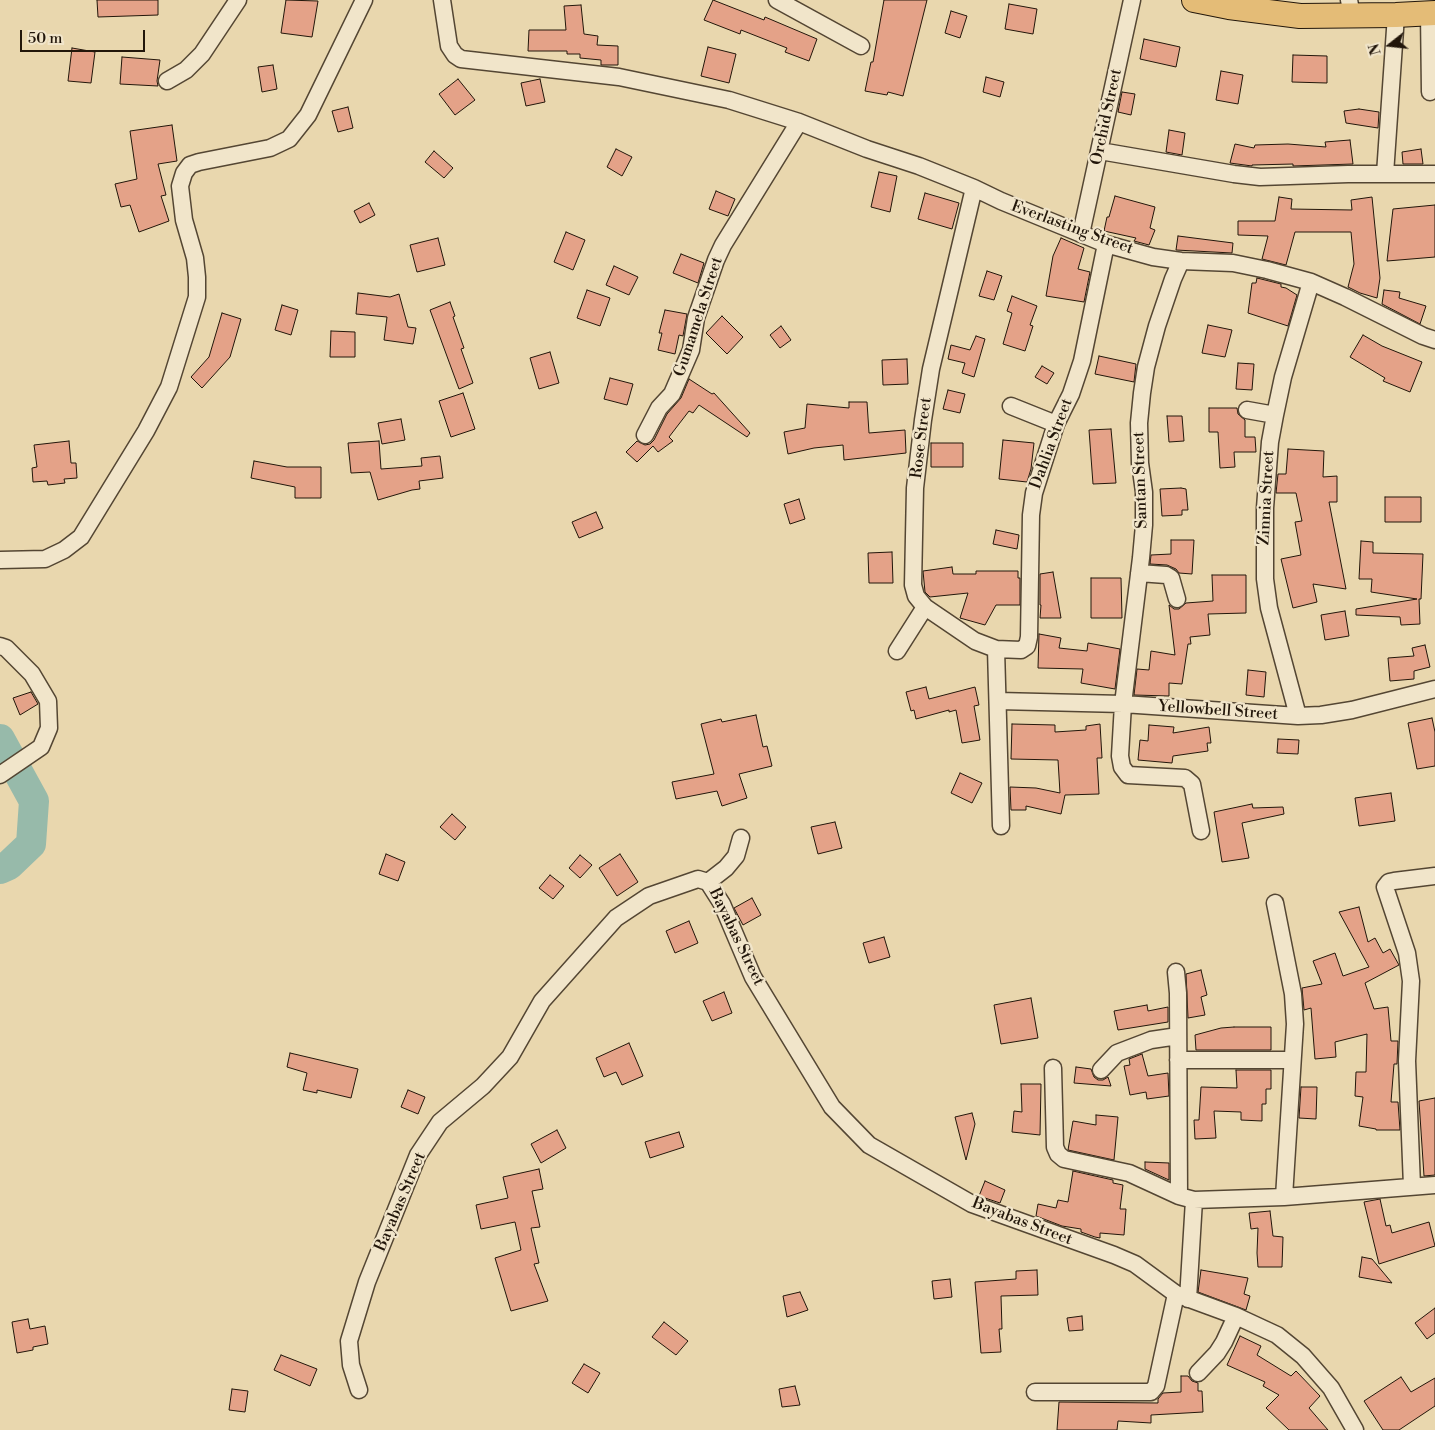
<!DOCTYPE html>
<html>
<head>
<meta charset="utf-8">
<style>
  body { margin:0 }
  #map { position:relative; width:1435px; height:1430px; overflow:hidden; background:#e9d7ae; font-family:"Libre Bodoni",serif }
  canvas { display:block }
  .north { position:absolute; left:1365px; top:20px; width:50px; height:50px; -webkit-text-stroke:4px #f1e5ca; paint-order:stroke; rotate:254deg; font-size:14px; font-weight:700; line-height:20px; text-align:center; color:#22160a }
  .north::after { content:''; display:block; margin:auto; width:18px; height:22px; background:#22160a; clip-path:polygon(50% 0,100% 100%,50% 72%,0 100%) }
  .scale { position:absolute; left:20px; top:30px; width:125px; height:22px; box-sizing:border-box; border:2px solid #22160a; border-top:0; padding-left:6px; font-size:15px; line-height:18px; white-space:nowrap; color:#22160a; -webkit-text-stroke:4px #f1e5ca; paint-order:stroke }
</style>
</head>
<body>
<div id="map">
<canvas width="1435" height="1430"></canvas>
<div class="north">N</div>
<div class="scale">50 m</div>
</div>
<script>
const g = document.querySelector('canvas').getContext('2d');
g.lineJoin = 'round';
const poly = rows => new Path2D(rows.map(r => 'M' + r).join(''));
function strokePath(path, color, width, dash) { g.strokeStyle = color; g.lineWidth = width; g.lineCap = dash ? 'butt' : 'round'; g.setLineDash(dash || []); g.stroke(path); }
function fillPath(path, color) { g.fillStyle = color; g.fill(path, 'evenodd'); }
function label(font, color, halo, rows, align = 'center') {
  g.font = font + ' "Libre Bodoni",serif'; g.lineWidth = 4.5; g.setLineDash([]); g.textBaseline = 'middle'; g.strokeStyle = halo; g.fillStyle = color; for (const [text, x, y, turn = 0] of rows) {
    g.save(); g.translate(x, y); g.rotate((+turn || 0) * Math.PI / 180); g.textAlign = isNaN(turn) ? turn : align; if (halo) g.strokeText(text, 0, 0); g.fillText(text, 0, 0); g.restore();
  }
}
strokePath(poly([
  [0,739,34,801,31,844,9,865,0,869]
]), '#97baaa', 30);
const building = poly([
  [97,0,158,0,158,15,98,17,97,0],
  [286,0,318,1,312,37,281,33,286,0],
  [713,0,764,20,765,17,817,39,809,61,785,52,787,48,741,30,740,34,704,20,713,0],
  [884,0,927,0,903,96,888,92,887,95,865,91,871,62,873,62,884,0],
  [1009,4,1037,9,1033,34,1005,29,1009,4],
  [581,5,584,34,598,36,597,45,618,46,618,65,601,65,601,60,580,58,580,54,567,54,567,51,528,51,529,30,566,30,564,6,581,5],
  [951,11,967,16,960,38,945,33,951,11],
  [1144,39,1180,47,1176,67,1140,59,1144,39],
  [708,47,736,54,729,83,701,76,708,47],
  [72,48,95,52,91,83,68,81,72,48],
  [1293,55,1327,56,1327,83,1292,82,1293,55],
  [122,57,160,60,157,81,158,86,120,84,122,57],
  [273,65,277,89,262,92,258,67,273,65],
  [1221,71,1243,75,1238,104,1216,100,1221,71],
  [986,77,1004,82,1000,97,983,92,986,77],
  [458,79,475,100,455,115,439,94,458,79],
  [540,79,545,102,526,106,521,83,540,79],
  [1122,92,1135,94,1131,115,1118,112,1122,92],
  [348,107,353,128,338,132,332,111,348,107],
  [1359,109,1379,112,1378,128,1346,123,1344,111,1359,109],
  [172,125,177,161,158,164,166,195,161,196,169,221,139,232,130,205,121,207,115,184,137,179,130,131,172,125],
  [1169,130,1185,133,1182,155,1166,152,1169,130],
  [1350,140,1353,164,1293,166,1293,164,1252,165,1252,166,1230,163,1235,144,1254,148,1255,145,1288,144,1326,147,1325,142,1350,140],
  [616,149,632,157,622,176,607,167,616,149],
  [1421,149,1423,164,1403,164,1402,152,1421,149],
  [434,151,453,168,444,178,425,162,434,151],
  [879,172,897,176,890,212,871,207,879,172],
  [716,191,735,199,728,216,709,209,716,191],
  [925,193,959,203,952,229,918,219,925,193],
  [1115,196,1155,207,1150,228,1155,230,1149,245,1134,241,1136,238,1104,231,1107,217,1109,217,1115,196],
  [1279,197,1292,199,1291,209,1352,210,1351,200,1372,197,1380,278,1377,298,1360,293,1348,287,1354,264,1351,232,1295,232,1286,265,1262,259,1268,236,1238,235,1238,221,1275,221,1279,197],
  [369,203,375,215,360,223,354,211,369,203],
  [1435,205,1435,257,1387,261,1393,209,1435,205],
  [566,232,585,240,573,270,554,262,566,232],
  [1178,236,1233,243,1232,253,1176,250,1178,236],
  [438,238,445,265,417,272,410,245,438,238],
  [1061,238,1084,248,1078,269,1090,272,1084,302,1046,296,1053,256,1061,238],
  [681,254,704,263,698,283,673,273,681,254],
  [614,266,638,277,629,295,606,285,614,266],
  [987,271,1002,276,994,300,979,296,987,271],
  [1257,278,1281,284,1281,287,1286,288,1297,295,1288,326,1248,313,1252,283,1256,283,1257,278],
  [587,290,610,298,600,326,577,318,587,290],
  [1384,290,1400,292,1399,298,1426,306,1420,324,1382,304,1384,290],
  [358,293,390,297,399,294,408,327,416,328,413,344,384,340,387,317,356,314,358,293],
  [1012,296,1037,306,1030,325,1033,326,1025,351,1003,344,1012,313,1007,311,1012,296],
  [450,302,455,316,453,317,464,348,461,349,473,383,459,389,430,310,450,302],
  [282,305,298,310,291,335,275,330,282,305],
  [665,310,687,314,683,336,679,335,675,354,658,350,662,333,659,333,665,310],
  [222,313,241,319,230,357,202,388,191,377,209,357,222,313],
  [722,316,743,337,727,354,706,333,722,316],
  [1208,325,1232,330,1225,357,1202,353,1208,325],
  [781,326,791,340,780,348,770,335,781,326],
  [331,331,355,332,355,357,330,357,331,331],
  [1363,335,1382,346,1422,362,1410,392,1383,381,1385,378,1350,357,1363,335],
  [976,336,985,339,974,377,962,373,965,363,948,359,951,345,970,350,976,336],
  [550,352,559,383,539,389,530,358,550,352],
  [1099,356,1136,364,1134,382,1095,374,1099,356],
  [907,359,908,384,883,385,882,360,907,359],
  [1238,363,1254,364,1252,390,1236,389,1238,363],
  [1042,366,1054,373,1047,384,1035,377,1042,366],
  [610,378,633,384,627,405,604,399,610,378],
  [689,379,712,394,714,393,750,433,747,437,699,405,693,413,689,411,669,437,673,441,658,452,653,446,637,462,626,452,637,441,645,445,650,444,654,440,667,414,681,398,689,379],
  [948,390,965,394,960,413,943,409,948,390],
  [463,393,475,429,451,437,439,401,463,393],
  [849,402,867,402,869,433,905,430,906,453,844,460,843,445,814,448,788,454,784,432,805,428,807,404,849,408,849,402],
  [1209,408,1237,408,1238,414,1245,420,1245,437,1255,437,1256,452,1234,452,1235,467,1220,468,1218,432,1209,432,1209,408],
  [1167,416,1182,416,1184,441,1169,442,1167,416],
  [401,419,405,440,382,444,378,423,401,419],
  [1111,429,1116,483,1093,484,1089,430,1111,429],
  [1003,440,1034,443,1031,469,1027,482,999,479,1003,440],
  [69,441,71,463,76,463,77,478,64,479,65,483,48,485,47,481,33,482,32,468,37,467,34,445,69,441],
  [379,441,381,469,422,466,421,458,440,456,443,478,419,481,420,489,412,490,378,500,370,472,351,473,348,443,379,441],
  [931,443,963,443,963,467,931,467,931,443],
  [1288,449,1324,451,1323,477,1337,476,1337,502,1329,502,1346,589,1313,584,1317,602,1293,608,1281,559,1301,555,1295,522,1302,521,1296,493,1276,493,1278,474,1286,474,1288,449],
  [254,461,287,467,321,467,321,498,295,498,295,487,251,478,254,461],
  [1181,488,1186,489,1188,510,1182,510,1182,515,1162,516,1160,489,1181,488],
  [1385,497,1421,497,1421,522,1385,522,1385,497],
  [799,499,805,519,790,524,784,504,799,499],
  [596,512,603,528,579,538,572,522,596,512],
  [996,530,1019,535,1017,549,993,544,996,530],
  [1171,540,1194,540,1192,574,1179,573,1176,569,1167,565,1150,564,1151,555,1171,554,1171,540],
  [1361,541,1373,542,1373,553,1423,554,1421,599,1419,599,1420,624,1401,625,1400,617,1356,615,1356,609,1417,599,1371,592,1372,579,1359,579,1361,541],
  [892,552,893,583,869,583,868,553,892,552],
  [952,567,953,574,976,574,976,571,1018,571,1018,578,1020,578,1020,605,996,605,985,625,960,618,968,593,930,597,925,592,923,571,952,567],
  [1053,572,1061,618,1040,618,1041,605,1040,605,1040,574,1053,572],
  [1212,575,1246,575,1246,613,1208,614,1210,635,1190,637,1191,644,1188,644,1182,684,1169,683,1169,696,1134,695,1137,669,1149,670,1151,651,1175,655,1169,605,1174,609,1179,609,1186,603,1213,601,1212,575],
  [1091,578,1121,578,1122,618,1091,618,1091,578],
  [1345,611,1349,636,1325,640,1321,615,1345,611],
  [1039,634,1061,638,1059,648,1087,651,1088,643,1120,649,1115,689,1081,683,1083,669,1038,668,1039,634],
  [1425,645,1430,667,1414,671,1414,679,1390,681,1388,658,1414,656,1412,648,1425,645],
  [1248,670,1266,672,1264,697,1246,695,1248,670],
  [926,687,929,699,975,687,979,705,974,706,980,740,962,743,956,710,949,712,949,710,916,719,914,710,911,711,906,692,926,687],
  [31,692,38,704,20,715,13,698,31,692],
  [756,715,763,747,767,746,772,766,739,774,747,798,722,806,717,791,676,799,672,782,714,774,701,724,721,719,722,722,756,715],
  [1432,718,1435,732,1435,766,1417,769,1408,723,1432,718],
  [1012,724,1055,725,1055,732,1086,730,1086,726,1100,724,1102,758,1097,758,1099,794,1065,795,1061,814,1026,806,1026,810,1011,810,1010,787,1036,788,1060,793,1058,760,1011,759,1012,724],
  [1149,725,1174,727,1173,733,1209,727,1211,743,1207,743,1208,751,1173,756,1172,763,1138,760,1140,740,1148,741,1149,725],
  [1278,739,1299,740,1298,754,1277,753,1278,739],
  [960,773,982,783,972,803,951,793,960,773],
  [1391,793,1395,821,1359,826,1355,798,1391,793],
  [1252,804,1253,808,1283,807,1284,814,1242,823,1249,858,1222,862,1214,812,1252,804],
  [452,814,466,827,455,840,440,827,452,814],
  [835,822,842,848,818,854,811,827,835,822],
  [386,854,405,862,398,881,379,874,386,854],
  [620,854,638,882,617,896,599,868,620,854],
  [580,855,592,865,580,878,569,868,580,855],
  [550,875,564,886,553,899,539,888,550,875],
  [752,898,761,915,743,925,734,908,752,898],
  [1359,907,1368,942,1375,938,1383,953,1390,949,1399,965,1365,983,1374,1009,1388,1007,1391,1041,1398,1041,1397,1064,1394,1064,1391,1102,1398,1102,1400,1130,1376,1130,1376,1129,1359,1126,1363,1097,1355,1096,1356,1072,1366,1072,1367,1034,1335,1042,1336,1057,1315,1059,1311,1008,1304,1010,1302,988,1322,984,1313,961,1335,953,1343,976,1369,967,1339,912,1359,907],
  [689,921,698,943,675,953,666,931,689,921],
  [884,937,890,957,869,963,863,943,884,937],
  [1201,970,1207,995,1201,997,1205,1015,1188,1018,1186,974,1201,970],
  [724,992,732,1013,712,1021,703,1001,724,992],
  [1031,998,1038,1038,1001,1044,994,1005,1031,998],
  [1147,1005,1148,1011,1168,1007,1168,1022,1118,1030,1114,1011,1147,1005],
  [1234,1027,1271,1027,1271,1050,1196,1050,1195,1035,1221,1028,1234,1027],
  [629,1043,643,1076,622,1085,616,1072,604,1077,596,1058,629,1043],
  [290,1053,358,1069,351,1098,317,1090,317,1093,303,1090,307,1073,287,1067,290,1053],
  [1142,1054,1148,1076,1168,1073,1169,1096,1147,1099,1146,1092,1130,1095,1124,1066,1130,1065,1129,1059,1142,1054],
  [1076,1067,1091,1069,1094,1077,1098,1080,1103,1080,1108,1077,1111,1086,1074,1083,1076,1067],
  [1236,1070,1271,1070,1271,1089,1266,1089,1266,1104,1262,1104,1262,1121,1241,1120,1241,1112,1214,1111,1216,1138,1195,1139,1194,1120,1199,1120,1201,1087,1237,1088,1236,1070],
  [1021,1084,1041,1084,1040,1135,1012,1132,1014,1111,1022,1112,1021,1084],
  [1301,1087,1317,1087,1316,1119,1299,1118,1301,1087],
  [408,1090,425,1097,418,1114,401,1107,408,1090],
  [1435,1098,1435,1175,1424,1176,1419,1101,1435,1098],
  [972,1113,975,1124,966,1160,955,1117,972,1113],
  [1096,1115,1118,1117,1114,1160,1068,1150,1073,1121,1096,1125,1096,1115],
  [557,1130,566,1148,541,1163,531,1144,557,1130],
  [679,1132,684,1147,650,1158,645,1142,679,1132],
  [1145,1162,1169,1163,1169,1180,1145,1169,1145,1162],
  [539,1169,543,1189,532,1191,540,1227,531,1228,539,1263,534,1264,548,1301,511,1311,495,1258,521,1250,515,1222,481,1229,476,1205,508,1198,503,1177,539,1169],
  [1073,1171,1113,1180,1113,1183,1123,1185,1120,1209,1126,1209,1124,1235,1100,1233,1100,1238,1095,1237,1081,1232,1081,1229,1062,1226,1036,1216,1038,1204,1056,1208,1058,1200,1068,1202,1073,1171],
  [985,1181,1005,1190,1000,1203,979,1196,985,1181],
  [1380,1199,1386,1226,1390,1225,1392,1233,1429,1222,1435,1246,1379,1264,1364,1202,1380,1199],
  [1270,1211,1273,1236,1283,1237,1282,1267,1258,1267,1257,1253,1258,1228,1251,1229,1249,1213,1270,1211],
  [1362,1257,1372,1259,1392,1283,1359,1277,1362,1257],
  [1037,1270,1038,1295,1001,1296,1002,1329,999,1329,1001,1352,981,1353,975,1282,1016,1279,1016,1271,1037,1270],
  [1201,1270,1248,1278,1244,1294,1250,1296,1246,1310,1198,1292,1201,1270],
  [950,1279,952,1297,934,1299,932,1281,950,1279],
  [800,1292,808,1310,787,1317,783,1296,800,1292],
  [1435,1308,1435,1333,1427,1339,1415,1323,1435,1308],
  [1082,1316,1083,1330,1069,1331,1067,1318,1082,1316],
  [28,1319,30,1329,45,1326,48,1344,33,1347,33,1350,17,1353,12,1322,28,1319],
  [664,1322,688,1341,676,1355,652,1337,664,1322],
  [1240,1336,1261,1346,1257,1355,1291,1376,1296,1371,1320,1396,1309,1408,1328,1430,1289,1430,1266,1408,1279,1395,1263,1386,1265,1382,1227,1365,1240,1336],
  [281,1355,317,1369,310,1386,274,1370,281,1355],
  [584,1364,600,1373,588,1393,572,1383,584,1364],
  [1181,1376,1188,1376,1192,1381,1198,1383,1198,1391,1202,1391,1203,1412,1151,1415,1151,1423,1118,1421,1117,1430,1057,1430,1059,1402,1158,1403,1158,1399,1163,1393,1181,1392,1181,1376],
  [1401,1377,1411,1392,1435,1378,1435,1406,1399,1430,1383,1430,1364,1401,1401,1377],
  [795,1386,800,1405,782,1407,779,1389,795,1386],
  [232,1389,248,1391,245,1412,229,1410,232,1389]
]);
fillPath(building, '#e4a288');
strokePath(building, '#22160a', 1);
const minor = poly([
  [442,0,449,46,455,55,461,59,619,77,729,100,799,122,867,149,919,166,974,188,1001,201,1106,244,1153,257,1181,261,1233,263,1267,270,1311,282,1345,297,1423,336,1435,340],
  [777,0,861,46],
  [1349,0,1352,15],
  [1429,13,1430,92],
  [167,81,186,70,202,54,238,0],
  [1100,151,1234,174,1260,177,1348,174,1435,174],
  [1385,174,1396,15],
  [974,188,931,369,923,420,915,488,913,585,916,596,925,607,975,641,996,649,1021,650,1027,646,1029,637,1031,515,1034,493,1056,424,1071,394,1082,361,1106,244],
  [1081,234,1132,0],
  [1181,261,1173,279,1157,326,1146,367,1142,393,1139,423,1140,463,1144,492,1144,525,1141,558,1123,704,1120,756,1122,767,1128,775,1185,778,1192,784,1201,831],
  [1011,406,1056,424],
  [1247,410,1275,415],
  [645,435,659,408,672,394,691,350,696,318,716,260,723,245,799,122],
  [0,560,45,559,64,550,81,537,146,431,169,387,197,297,197,277,195,258,184,220,180,186,184,173,190,165,199,162,270,148,289,139,308,115,364,0],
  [1139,573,1166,575,1171,578,1177,599],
  [0,646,6,648,32,674,48,701,49,728,41,747,0,775],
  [996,649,1001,826],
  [897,651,925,607],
  [998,701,1123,704,1298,716,1321,715,1352,710,1435,689],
  [1298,716,1269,608,1265,579,1265,508,1270,442,1275,415,1283,377,1311,282],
  [708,882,726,868,736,856,741,838],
  [1275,903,1293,994,1295,1024,1284,1197,1435,1185],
  [1176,972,1178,993,1179,1196],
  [1178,1060,1292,1060],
  [1053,1068,1055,1147,1058,1154,1064,1159,1129,1173,1179,1196,1194,1200,1284,1197],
  [1101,1070,1117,1053,1151,1040,1178,1036],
  [1412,1186,1407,1061,1411,981,1407,953,1385,887,1389,882,1394,881,1435,876],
  [1188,1299,1194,1200],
  [1198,1373,1217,1353,1224,1342,1236,1316],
  [359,1390,351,1365,349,1341,367,1282,418,1155,440,1122,483,1086,510,1057,542,1001,616,918,649,896,698,879,708,882,722,904,753,977,832,1107,869,1145,972,1204,1114,1255,1135,1264,1176,1294,1236,1316,1277,1335,1303,1356,1331,1388,1355,1430],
  [1035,1392,1151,1392,1156,1386,1176,1294]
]);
const highway = poly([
  [1194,0,1229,7,1300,16,1396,15,1435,13]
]);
strokePath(minor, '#544633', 19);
strokePath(highway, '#22160a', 26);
strokePath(minor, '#f1e5ca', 16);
strokePath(highway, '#e4bc77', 24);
label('16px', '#22160a', '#f1e5ca', [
  ["Orchid Street",1107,117,-78],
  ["Everlasting Street",1072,228,20],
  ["Gumamela Street",699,317,-72],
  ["Rose Street",922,438,-83],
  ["Dahlia Street",1052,444,-70],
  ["Santan Street",1141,480,-92],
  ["Zinnia Street",1267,498,-87],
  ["Yellowbell Street",1218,711,4],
  ["Bayabas Street",736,937,64],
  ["Bayabas Street",401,1202,-67],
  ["Bayabas Street",1022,1222,21]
]);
</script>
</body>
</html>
